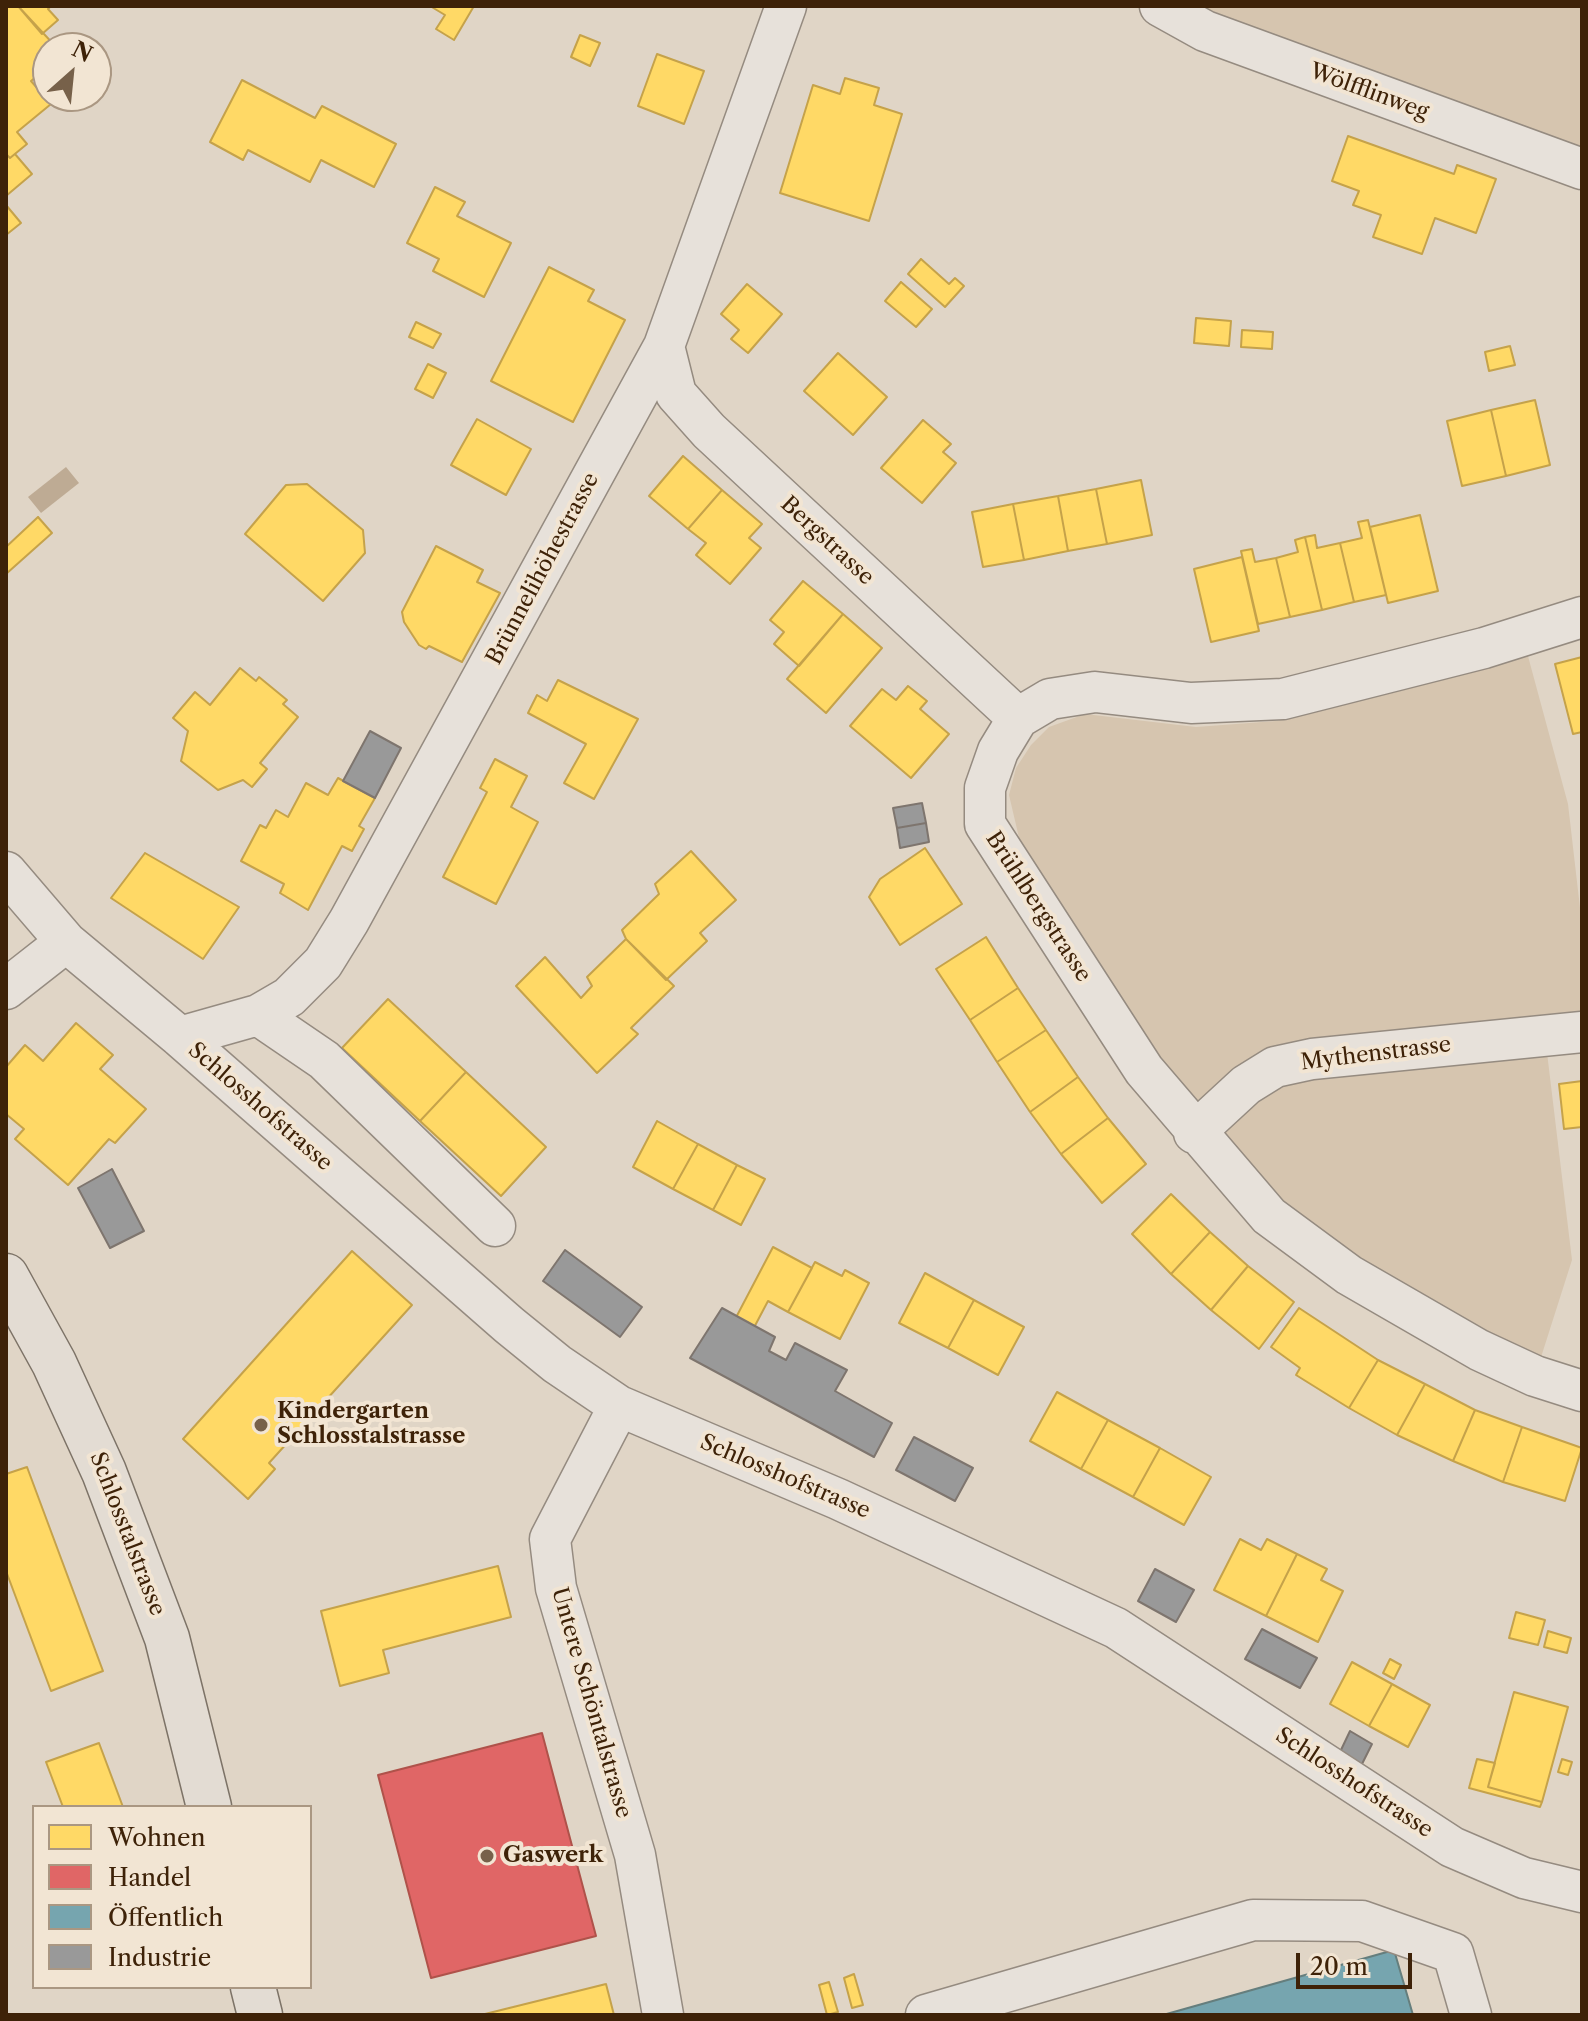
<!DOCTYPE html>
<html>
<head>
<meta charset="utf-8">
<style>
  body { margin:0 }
  #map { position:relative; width:1588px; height:2021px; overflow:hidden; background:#e0d5c6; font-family:"Libre Caslon Text",serif }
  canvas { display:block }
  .frame { position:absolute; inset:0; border:8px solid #3e2208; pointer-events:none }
  .legend { position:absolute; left:32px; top:1805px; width:280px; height:184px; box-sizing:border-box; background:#f2e5d3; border:2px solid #aa9782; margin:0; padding:10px 14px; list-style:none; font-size:24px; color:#3e2208 }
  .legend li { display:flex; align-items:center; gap:16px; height:40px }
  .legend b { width:40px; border:2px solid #aa9782 }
  .north { position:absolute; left:32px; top:32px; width:80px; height:80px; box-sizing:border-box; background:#f2e5d3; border:2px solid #aa9782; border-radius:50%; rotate:27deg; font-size:22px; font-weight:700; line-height:32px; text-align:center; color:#3e2208 }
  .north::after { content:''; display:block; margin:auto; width:28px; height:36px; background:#77614a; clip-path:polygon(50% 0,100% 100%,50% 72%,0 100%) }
  .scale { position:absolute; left:1296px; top:1953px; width:116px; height:36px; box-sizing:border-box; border:4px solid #3e2208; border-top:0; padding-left:10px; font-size:24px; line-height:28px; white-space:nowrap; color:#3e2208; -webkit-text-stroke:6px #f2e5d3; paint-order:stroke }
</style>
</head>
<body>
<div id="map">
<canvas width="1588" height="2021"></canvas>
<div class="frame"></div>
<ul class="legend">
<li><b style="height:22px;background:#ffd966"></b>Wohnen</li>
<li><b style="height:22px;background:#e06666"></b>Handel</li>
<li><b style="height:22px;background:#76a5af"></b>Öffentlich</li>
<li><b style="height:22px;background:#999"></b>Industrie</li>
</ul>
<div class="north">N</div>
<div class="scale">20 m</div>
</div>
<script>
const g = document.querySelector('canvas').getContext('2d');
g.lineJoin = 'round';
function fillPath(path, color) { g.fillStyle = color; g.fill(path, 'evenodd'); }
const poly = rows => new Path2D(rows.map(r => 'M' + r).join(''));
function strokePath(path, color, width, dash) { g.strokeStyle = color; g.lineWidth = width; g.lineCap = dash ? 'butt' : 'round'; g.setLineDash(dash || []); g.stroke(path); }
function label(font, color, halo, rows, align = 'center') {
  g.font = font + ' "Libre Caslon Text",serif'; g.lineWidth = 8; g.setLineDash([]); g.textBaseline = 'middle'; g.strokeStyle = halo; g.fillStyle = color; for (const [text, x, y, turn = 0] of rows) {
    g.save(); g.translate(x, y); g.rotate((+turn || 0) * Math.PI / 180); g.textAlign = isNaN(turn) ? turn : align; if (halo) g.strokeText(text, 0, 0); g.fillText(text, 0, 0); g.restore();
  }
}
fillPath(poly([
  [1160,6,1582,6,1582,169],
  [1522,634,1568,804,1582,925,1582,1032,1545,1036,1572,1260,1535,1376,1349,1275,1194,1133,1020,842,1009,795,1016,768,1031,745,1049,727,1085,714,1196,727,1276,721,1399,688]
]), '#d6c5af');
fillPath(poly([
  [66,467,79,483,41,513,28,497]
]), '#beab94');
const homes = poly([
  [6,6,18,6,57,48,48,48,48,67,31,81,51,104,17,132,27,144,10,158,6,154,6,6],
  [18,6,51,6,48,9,58,20,42,34,18,6],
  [430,6,474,6,454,40,436,29,445,15,430,6],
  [580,35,600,43,590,66,571,57,580,35],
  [657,54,704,71,684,124,638,106,657,54],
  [845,78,879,88,874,105,902,114,869,221,780,193,813,85,840,94,845,78],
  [242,80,315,118,322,106,396,144,374,187,321,160,310,182,248,150,243,160,210,142,242,80],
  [1348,136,1454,174,1457,165,1496,179,1476,233,1435,218,1422,254,1373,237,1381,215,1353,205,1359,191,1332,181,1348,136],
  [6,154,10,158,15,154,32,174,6,196,6,154],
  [435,187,465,202,457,216,511,243,484,297,433,271,439,259,407,243,435,187],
  [6,205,21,223,6,235,6,205],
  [921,259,949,284,955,278,964,286,945,307,908,274,921,259],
  [549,267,594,290,588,301,625,320,573,422,491,381,549,267],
  [901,282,932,309,916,327,885,301,901,282],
  [747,284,782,314,748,353,731,339,739,330,721,314,747,284],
  [1196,318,1231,321,1229,346,1194,343,1196,318],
  [416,322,441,334,433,348,409,337,416,322],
  [1242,330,1273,332,1272,349,1241,347,1242,330],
  [1510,346,1515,365,1489,371,1485,352,1510,346],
  [838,353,887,397,853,435,804,391,838,353],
  [428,364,446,373,433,398,415,389,428,364],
  [1535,400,1550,465,1506,476,1491,410,1535,400],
  [1491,410,1506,476,1462,486,1447,421,1491,410],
  [477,419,531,449,506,495,451,465,477,419],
  [923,420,951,444,943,452,956,463,922,503,881,468,923,420],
  [683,456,722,490,688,529,649,496,683,456],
  [1141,480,1152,535,1107,544,1096,489,1141,480],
  [307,484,363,530,365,553,323,601,245,534,286,485,307,484],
  [1096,489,1107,544,1068,551,1058,496,1096,489],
  [722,490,762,524,749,538,761,548,730,584,696,555,706,543,688,529,722,490],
  [1058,496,1068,551,1024,560,1013,504,1058,496],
  [1013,504,1024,560,983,567,972,512,1013,504],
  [1420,515,1438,591,1388,603,1370,527,1420,515],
  [38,517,52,533,6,574,6,547,38,517],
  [1368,520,1386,595,1354,602,1340,543,1362,538,1358,522,1368,520],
  [1315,535,1317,548,1340,543,1354,602,1322,610,1305,537,1315,535],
  [1305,537,1322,610,1290,617,1276,558,1298,552,1295,540,1305,537],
  [436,546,483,570,477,582,500,593,462,662,429,646,426,649,419,645,404,622,402,612,436,546],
  [1252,549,1255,562,1276,558,1290,617,1258,624,1241,551,1252,549],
  [1242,557,1259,631,1211,642,1194,569,1242,557],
  [803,581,843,614,799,666,774,644,784,632,770,620,803,581],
  [843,614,882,648,826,713,787,679,843,614],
  [1582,657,1582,732,1573,734,1555,664,1582,657],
  [240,668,256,681,259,677,287,700,283,704,298,717,260,763,267,769,252,787,243,780,218,790,181,761,188,731,173,718,195,692,210,705,240,668],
  [558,680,638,719,594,799,564,783,586,744,528,713,537,695,547,701,558,680],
  [908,686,927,701,920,709,949,734,911,778,850,726,882,689,896,700,908,686],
  [495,759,527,776,511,807,538,822,496,904,443,877,487,792,480,788,495,759],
  [338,778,375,798,359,826,364,829,352,851,342,846,308,910,280,893,284,884,241,861,260,825,266,828,276,810,288,817,306,783,328,795,338,778],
  [925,848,962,904,900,945,869,897,880,879,925,848],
  [691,851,736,900,700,933,707,941,666,980,626,939,622,930,659,894,655,884,691,851],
  [145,853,239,907,203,959,111,898,145,853],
  [986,937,1018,988,970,1020,936,969,986,937],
  [626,939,674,986,631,1028,638,1034,597,1073,516,986,545,957,581,998,592,986,587,977,626,939],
  [1018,988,1046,1030,997,1062,970,1020,1018,988],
  [388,999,466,1072,420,1121,342,1048,388,999],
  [76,1023,113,1055,100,1069,146,1109,115,1143,109,1139,68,1185,15,1139,24,1129,6,1114,6,1067,25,1045,43,1061,76,1023],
  [1046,1030,1078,1077,1030,1112,997,1062,1046,1030],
  [466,1072,546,1147,501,1196,420,1121,466,1072],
  [1078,1077,1108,1118,1061,1154,1030,1112,1078,1077],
  [1582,1081,1582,1127,1564,1129,1559,1084,1582,1081],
  [1108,1118,1146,1164,1102,1203,1061,1154,1108,1118],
  [657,1121,698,1144,673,1189,633,1167,657,1121],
  [698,1144,737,1165,713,1210,673,1189,698,1144],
  [737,1165,765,1179,741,1225,713,1210,737,1165],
  [1171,1194,1210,1232,1171,1274,1132,1234,1171,1194],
  [1210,1232,1248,1266,1211,1310,1171,1274,1210,1232],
  [773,1247,812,1268,788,1312,768,1301,739,1356,721,1346,773,1247],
  [352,1251,412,1305,269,1463,275,1469,248,1499,183,1439,352,1251],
  [815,1262,842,1276,845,1270,869,1283,840,1339,788,1312,815,1262],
  [1248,1266,1294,1302,1259,1349,1211,1310,1248,1266],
  [925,1273,974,1300,948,1348,899,1323,925,1273],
  [974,1300,1024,1327,998,1375,948,1348,974,1300],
  [1299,1308,1378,1360,1349,1408,1296,1375,1300,1368,1271,1347,1299,1308],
  [1378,1360,1425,1384,1397,1435,1349,1408,1378,1360],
  [1425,1384,1475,1410,1453,1461,1397,1435,1425,1384],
  [1057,1392,1108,1420,1081,1469,1030,1441,1057,1392],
  [1475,1410,1522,1427,1503,1482,1453,1461,1475,1410],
  [1108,1420,1160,1448,1133,1497,1081,1469,1108,1420],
  [1522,1427,1582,1448,1565,1501,1503,1482,1522,1427],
  [1160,1448,1211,1477,1184,1525,1133,1497,1160,1448],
  [27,1467,103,1671,51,1691,6,1571,6,1474,27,1467],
  [1240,1539,1261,1550,1267,1539,1297,1554,1266,1616,1214,1590,1240,1539],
  [1297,1554,1327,1569,1321,1580,1343,1591,1318,1642,1266,1616,1297,1554],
  [498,1566,511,1617,383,1650,389,1673,340,1686,321,1611,498,1566],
  [1516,1612,1545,1620,1538,1645,1509,1638,1516,1612],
  [1548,1631,1571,1638,1567,1653,1544,1647,1548,1631],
  [1390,1659,1401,1665,1394,1679,1383,1673,1390,1659],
  [1352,1662,1392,1684,1369,1726,1330,1704,1352,1662],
  [1392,1684,1430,1705,1408,1747,1369,1726,1392,1684],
  [1514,1692,1568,1707,1542,1802,1488,1787,1514,1692],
  [99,1743,123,1807,63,1807,46,1762,99,1743],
  [1477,1759,1495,1763,1488,1787,1542,1802,1540,1807,1469,1788,1477,1759],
  [1562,1759,1572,1762,1568,1775,1558,1772,1562,1759],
  [854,1974,863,2005,852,2008,844,1978,854,1974],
  [829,1982,838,2012,827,2015,819,1985,829,1982],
  [606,1984,614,2015,481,2015,606,1984]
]);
fillPath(homes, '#ffd966');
strokePath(homes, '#c5a24a', 2);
const shops = poly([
  [542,1733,596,1936,431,1978,378,1775,542,1733]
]);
fillPath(shops, '#e06666');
strokePath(shops, '#af524a', 2);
const public = poly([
  [1394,1950,1413,2015,1163,2015,1394,1950]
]);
fillPath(public, '#76a5af');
strokePath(public, '#657e7d', 2);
const industry = poly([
  [370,731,401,748,375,798,343,781,370,731],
  [922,803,926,823,897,828,893,808,922,803],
  [926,823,929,842,900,848,897,828,926,823],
  [112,1169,144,1231,110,1248,78,1188,112,1169],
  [565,1250,642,1307,620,1337,543,1281,565,1250],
  [722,1308,775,1337,769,1351,786,1360,795,1343,847,1370,835,1391,892,1423,874,1457,690,1358,722,1308],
  [914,1437,973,1468,955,1501,896,1470,914,1437],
  [1155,1569,1194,1590,1176,1622,1138,1601,1155,1569],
  [1262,1629,1317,1658,1300,1688,1245,1659,1262,1629],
  [1350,1731,1372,1744,1361,1766,1340,1752,1350,1731]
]);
fillPath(industry, '#999');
strokePath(industry, '#7e756e', 2);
const minor = poly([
  [1160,6,1205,31,1582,169],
  [664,346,676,394,709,431,1018,718],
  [1582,617,1484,648,1283,699,1191,703,1095,692,1050,699,1018,718,998,751,985,788,985,824,1144,1070,1269,1216,1349,1275,1479,1350,1535,1376,1582,1391],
  [6,872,66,942],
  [6,989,66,942,180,1037,509,1325,557,1364,619,1406,838,1499,1116,1628,1452,1847,1524,1878,1582,1892],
  [258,1015,324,1060,495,1226],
  [180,1037,258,1015,289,997,323,963,349,921,664,346,786,6],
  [1194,1133,1246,1085,1275,1067,1312,1059,1582,1032],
  [619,1406,550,1539,556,1588,635,1855,663,2015],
  [926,2015,1253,1920,1362,1921,1453,1953,1471,2015]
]);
const major = poly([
  [6,1276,54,1363,104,1472,167,1638,209,1807],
  [253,1987,260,2015]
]);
strokePath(minor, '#958b80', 43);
strokePath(major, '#7d7367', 47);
strokePath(minor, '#e7e1da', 40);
strokePath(major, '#e3dcd3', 44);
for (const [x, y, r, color] of [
  [261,1425,8,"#77614a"],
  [487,1856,8,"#77614a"]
]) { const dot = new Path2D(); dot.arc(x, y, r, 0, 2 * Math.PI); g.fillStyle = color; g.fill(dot); strokePath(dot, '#f2e5d3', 3); }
label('22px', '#3e2208', '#f2e5d3', [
  ["Wölfflinweg",1369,92,20],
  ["Bergstrasse",827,541,43],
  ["Brünnelihöhestrasse",543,569,-62],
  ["Brühlbergstrasse",1038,907,57],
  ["Mythenstrasse",1376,1054,-7],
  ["Schlosshofstrasse",260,1107,41],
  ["Schlosshofstrasse",785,1477,23],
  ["Schlosstalstrasse",127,1534,69],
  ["Untere Schöntalstrasse",591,1703,74],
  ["Schlosshofstrasse",1354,1783,33]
]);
label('bold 22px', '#3e2208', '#f2e5d3', [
  ["Kindergarten",277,1412],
  ["Schlosstalstrasse",277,1437],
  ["Gaswerk",503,1856]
], 'left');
</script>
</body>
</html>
